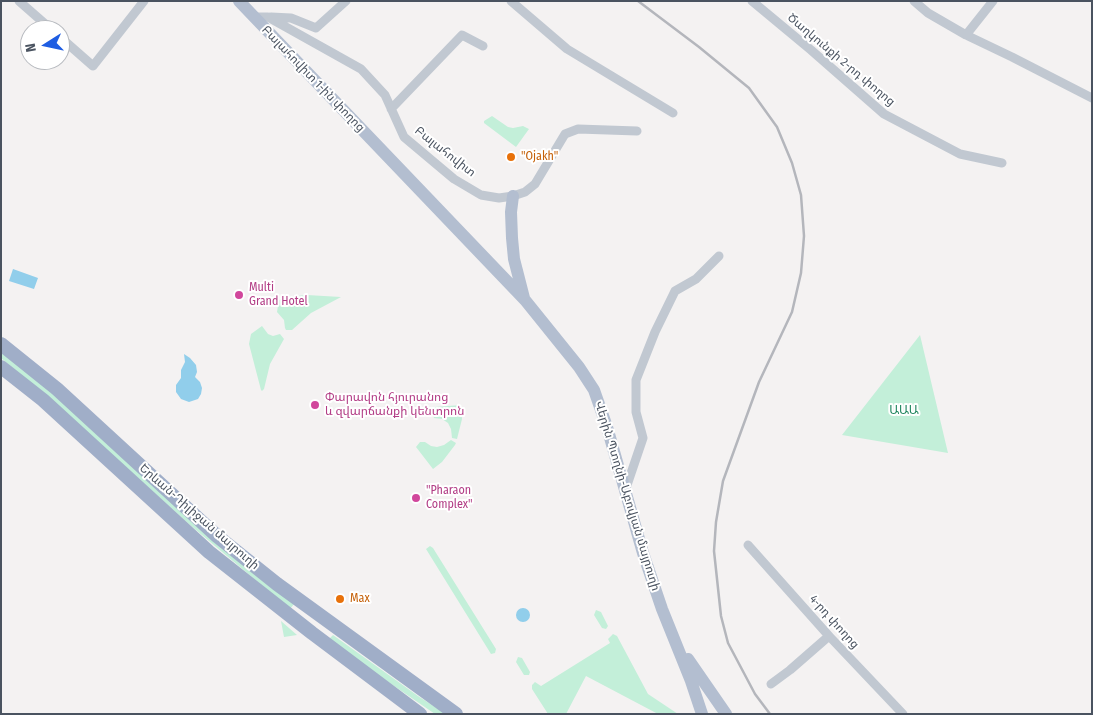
<!DOCTYPE html>
<html>
<head>
<meta charset="utf-8">
<style>
  body { margin:0 }
  #map { position:relative; width:1093px; height:715px; overflow:hidden; background:#f4f2f2; font-family:"Fira Sans Condensed",sans-serif }
  canvas { display:block }
  .frame { position:absolute; inset:0; border:2px solid #4a5360; pointer-events:none }
  .north { position:absolute; left:20px; top:20px; width:50px; height:50px; box-sizing:border-box; background:#fff; border:1px solid #b7babf; border-radius:50%; rotate:260deg; font-size:14px; font-weight:700; line-height:20px; text-align:center; color:#4a5360 }
  .north::after { content:''; display:block; margin:auto; width:18px; height:22px; background:#1e5de2; clip-path:polygon(50% 0,100% 100%,50% 72%,0 100%) }
</style>
</head>
<body>
<div id="map">
<canvas width="1093" height="715"></canvas>
<div class="frame"></div>
<div class="north">N</div>
</div>
<script>
const g = document.querySelector('canvas').getContext('2d');
g.lineJoin = 'round';
function fillPath(path, color) { g.fillStyle = color; g.fill(path, 'evenodd'); }
const poly = rows => new Path2D(rows.map(r => 'M' + r).join(''));
function strokePath(path, color, width, dash) { g.strokeStyle = color; g.lineWidth = width; g.lineCap = dash ? 'butt' : 'round'; g.setLineDash(dash || []); g.stroke(path); }
function label(font, color, halo, rows, align = 'center') {
  g.font = font + ' "Fira Sans Condensed","Noto Sans Armenian",sans-serif'; g.lineWidth = 4; g.setLineDash([]); g.textBaseline = 'middle'; g.strokeStyle = halo; g.fillStyle = color; for (const [text, x, y, turn = 0] of rows) {
    g.save(); g.translate(x, y); g.rotate((+turn || 0) * Math.PI / 180); g.textAlign = isNaN(turn) ? turn : align; if (halo) g.strokeText(text, 0, 0); g.fillText(text, 0, 0); g.restore();
  }
}
fillPath(poly([
  [492,116,508,127,513,128,523,126,529,129,516,147,484,123,484,121],
  [307,295,341,297,311,313,292,330,286,330,285,328,284,320,277,312,279,300,286,297],
  [262,326,268,334,273,336,280,334,284,339,270,364,264,389,262,391,261,390,249,344,251,334],
  [920,335,948,453,842,435],
  [1,349,294,604,290,609,190,525,49,398,1,358],
  [461,405,462,419,457,439,452,438,451,429,448,423,442,419,434,418,432,411,435,407],
  [451,440,456,443,455,445,442,462,433,469,416,447,420,442,425,442,431,446,437,447,444,445],
  [430,546,433,548,496,649,495,653,491,654,426,549],
  [596,610,601,612,608,626,606,629,602,628,594,615],
  [281,621,297,635,284,637],
  [613,634,617,636,648,694,678,714,658,714,586,676,566,714,548,714,532,689,532,685,535,682,541,686,610,643,608,639],
  [333,635,418,696,446,714,435,714,378,675,329,639],
  [518,657,522,658,530,672,529,675,524,675,516,662]
]), '#c3efd9');
fillPath(poly([
  [13,269,38,278,34,289,9,281],
  [184,354,190,358,196,365,197,372,195,377,200,382,202,388,201,394,198,399,189,402,181,399,176,392,176,385,181,378,181,370,185,362],
  '516 615a7 7 0 1 1 14 0a7 7 0 1 1-14 0Z'
]), '#91ceeb');
strokePath(poly([
  [19,1,52,30],
  [511,1,567,49,673,113],
  [752,1,811,50,884,114,960,154,1002,163],
  [914,1,928,13,966,35,1012,57,1092,98],
  [254,17,268,17,361,69,385,95,404,137,454,179,481,195,499,198,513,196,525,192,535,184,565,134,578,129,637,131],
  [271,17,291,18,316,28,346,1],
  [966,35,993,1],
  [60,37,93,66,144,1],
  [391,109,462,35,483,46],
  [625,491,643,438,636,412,636,380,655,332,675,291,696,279,719,256],
  [748,545,829,636,903,714],
  [771,684,790,670,829,636]
]), '#c1c8d1', 9);
strokePath(poly([
  [239,1,525,300,579,367,594,390,607,427,643,553,662,609,691,681,702,714],
  [513,196,511,212,512,238,514,259,524,298],
  [688,659,726,714]
]), '#b3bed0', 12);
strokePath(poly([
  [1,344,57,389,217,536,277,584,456,714],
  [1,367,43,400,209,552,312,633,420,714]
]), '#a0aec8', 14);
strokePath(poly([
  [638,1,699,47,749,88,777,127,792,163,801,195,804,236,801,273,792,312,759,382,723,481,716,522,714,551,721,616,728,643,755,694,770,714]
]), '#b4b6bc', 2.5);
for (const [x, y, r, color] of [
  [511,157,5,"#e8710a"],
  [239,295,5,"#d1479c"],
  [315,405,5,"#d1479c"],
  [416,498,5,"#d1479c"],
  [340,599,5,"#e8710a"]
]) { const dot = new Path2D(); dot.arc(x, y, r, 0, 2 * Math.PI); g.fillStyle = color; g.fill(dot); strokePath(dot, '#fff', 2); }
label('12px', '#4a5360', '#fff', [
  ["Ծաղկունքի 2-րդ փողոց",841,60,40],
  ["Բալահովիտ 1-ին փողոց",313,79,46],
  ["Բալահովիտ",445,152,38],
  ["Վերին Պտղնի-Աբովյան մայրուղի",627,496,73],
  ["Երևան-Դիլիջան մայրուղի",199,517,41],
  ["4-րդ փողոց",834,622,48]
]);
label('12px', '#c56008', '#fff', [
  ["\"Ojakh\"",521,157],
  ["Max",350,599]
], 'left');
label('12px', '#b23c85', '#fff', [
  ["Multi",249,288],
  ["Grand Hotel",249,302],
  ["Փարավոն հյուրանոց",325,398],
  ["և զվարճանքի կենտրոն",325,412],
  ["\"Pharaon",426,491],
  ["Complex\"",426,505]
], 'left');
label('12px', '#1a825a', '#fff', [
  ["ԱԱԱ",904,411]
]);
</script>
</body>
</html>
